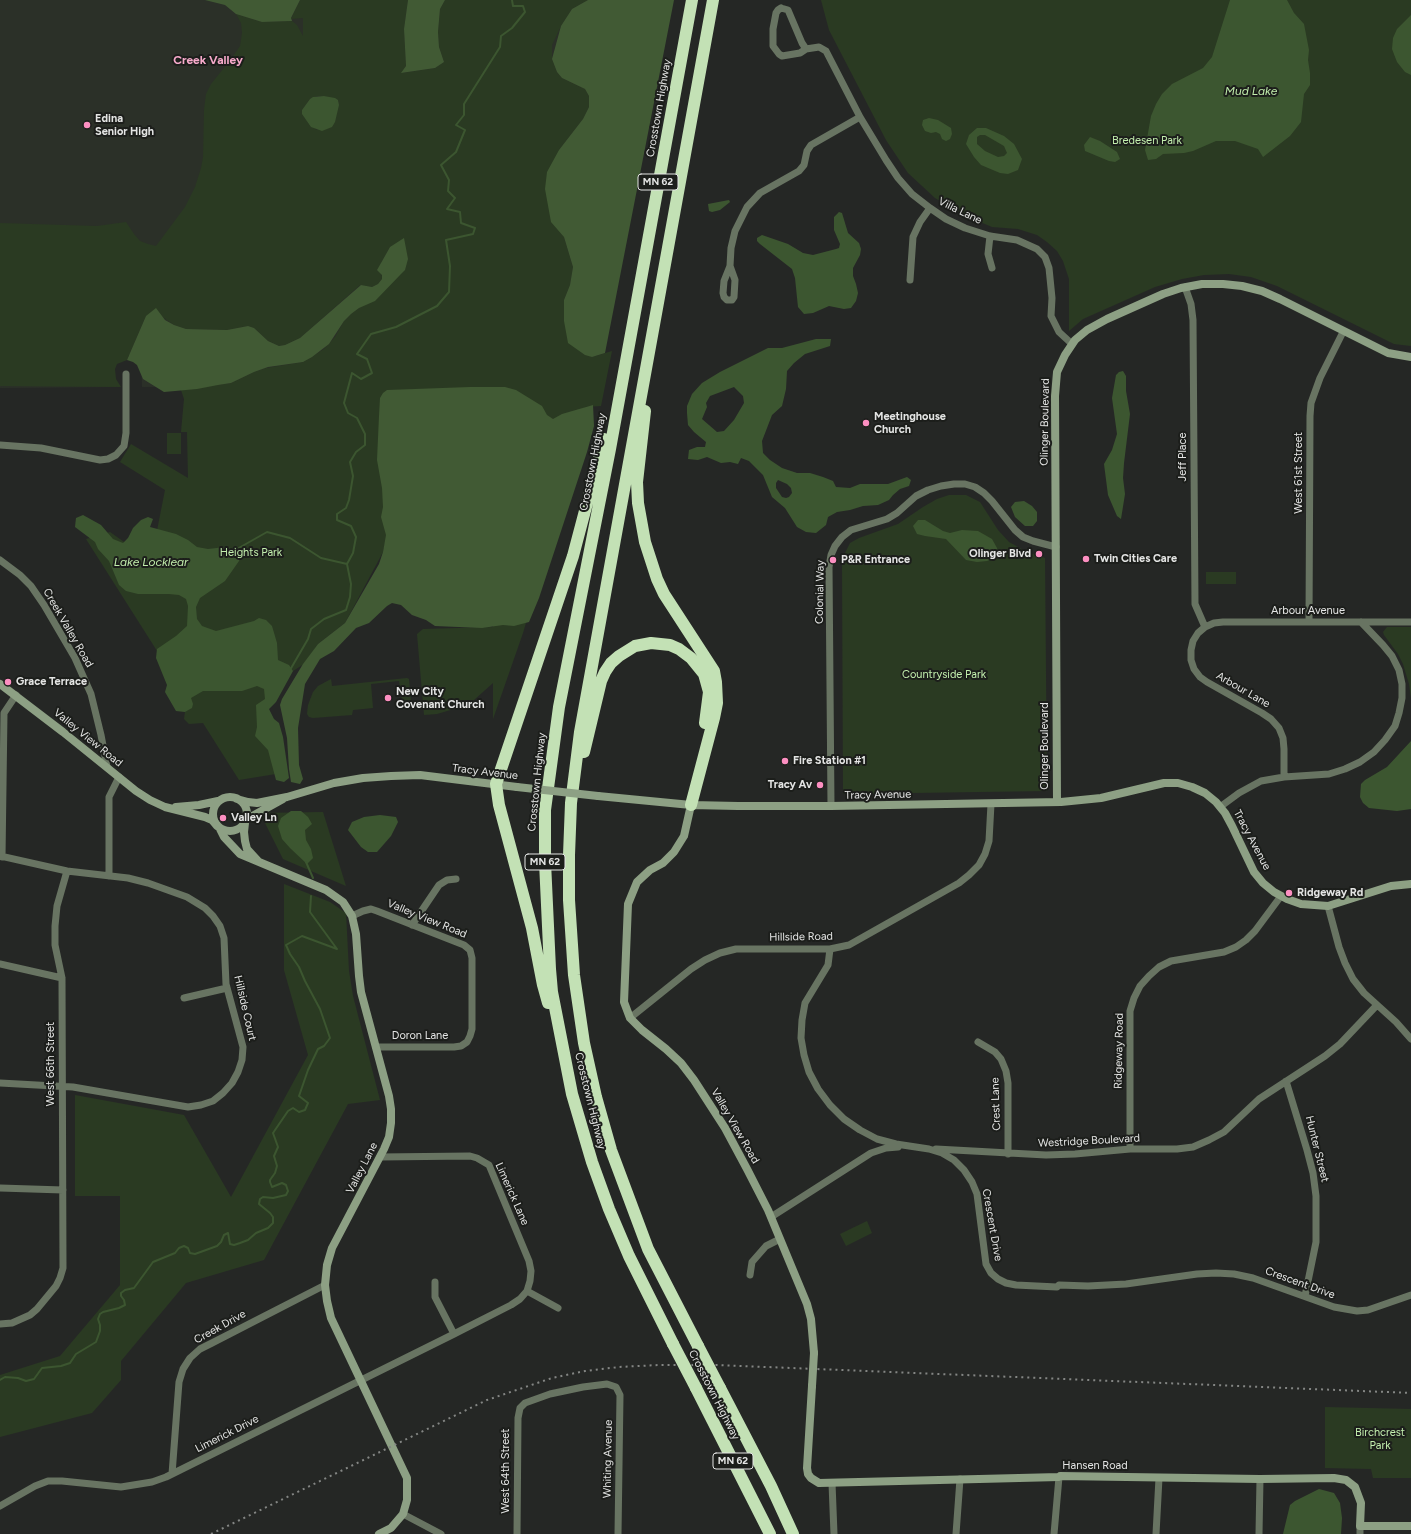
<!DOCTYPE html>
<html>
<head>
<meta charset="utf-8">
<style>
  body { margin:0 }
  canvas { display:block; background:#252725 }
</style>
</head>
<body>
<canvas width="1411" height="1534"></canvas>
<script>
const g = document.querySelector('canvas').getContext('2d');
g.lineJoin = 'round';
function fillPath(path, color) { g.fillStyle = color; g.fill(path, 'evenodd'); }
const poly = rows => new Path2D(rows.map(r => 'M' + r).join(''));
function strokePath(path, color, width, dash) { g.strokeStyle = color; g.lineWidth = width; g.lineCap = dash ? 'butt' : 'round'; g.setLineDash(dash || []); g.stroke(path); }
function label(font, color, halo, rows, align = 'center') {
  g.font = font + ' Figtree,sans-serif'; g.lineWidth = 4; g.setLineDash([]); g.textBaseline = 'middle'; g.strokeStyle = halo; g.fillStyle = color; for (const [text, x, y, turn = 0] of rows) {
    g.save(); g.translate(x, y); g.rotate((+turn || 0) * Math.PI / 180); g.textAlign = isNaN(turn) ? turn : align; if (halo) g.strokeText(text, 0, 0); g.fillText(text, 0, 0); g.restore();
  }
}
fillPath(poly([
  [0,0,660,0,590,383,142,387,141,355,110,355,110,387,0,388]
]), '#2b3028');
fillPath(poly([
  [300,0,408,0,404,29,406,66,402,73,435,68,444,62,439,47,438,32,440,9,445,0,588,0,572,9,561,26,552,45,552,59,557,72,562,78,585,89,589,96,589,107,583,119,559,150,558,228,564,237,573,267,570,285,564,300,592,357,612,351,601,406,585,407,548,549,523,633,493,719,493,683,474,700,464,706,437,714,424,715,417,634,423,629,493,627,493,565,385,543,383,552,345,623,318,644,304,664,293,671,291,669,264,706,282,773,239,780,203,723,189,724,184,719,185,712,191,708,192,706,86,539,110,532,151,561,165,490,120,462,131,444,188,478,187,432,181,432,184,399,181,390,231,383,254,372,266,368,303,362,324,349,335,337,344,321,351,314,388,286,390,247,381,263,382,279,378,284,372,287,360,285,300,338,285,345,279,346,268,341,254,328,248,326,227,330,186,329,174,325,161,316,146,316,127,360,117,364,115,369,116,379,121,387,0,386,0,223,97,226,126,222,134,234,140,241,148,244,156,246,185,207,195,187,201,168,203,157,204,110,206,94,211,84,232,58,240,46,242,33,241,23,236,14,262,22,292,21,297,25,303,36,303,18,291,19],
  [317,96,324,96,338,100,339,105,317,130,309,124,302,110,310,99],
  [821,0,1411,0,1411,346,1394,344,1277,286,1251,277,1229,274,1204,275,1182,279,1155,287,1083,319,1069,331,1069,279,1063,261,1057,251,1047,242,1037,235,1018,229,992,227,964,215,935,198,908,173,886,140,829,30],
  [167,433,181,433,181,454,167,454],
  [949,495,966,495,980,502,998,530,1009,542,1027,552,1045,558,1047,791,843,794,842,559,850,543,859,538,898,524,923,507,937,499],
  [1206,572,1236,572,1236,584,1206,584],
  [1387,627,1411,627,1411,698,1409,684,1403,664,1398,654,1384,635,1383,632],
  [407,678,409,679,411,701,409,707,403,707,399,681,371,684,373,708,353,710,352,715,313,718,309,717,307,714,308,705,313,692,318,686,331,679,332,686],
  [323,812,346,886,283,859,260,813],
  [284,884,330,902,346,913,349,971,353,996,380,1100,348,1104,264,1260,186,1283,121,1361,121,1380,92,1413,0,1437,0,1375,60,1356,120,1285,120,1196,75,1196,75,1095,184,1115,231,1197,308,1055,284,970],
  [867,1221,872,1233,846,1246,840,1234],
  [1325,1407,1411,1409,1411,1478,1373,1478,1371,1469,1325,1468]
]), '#2a3a22');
fillPath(poly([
  [205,0,300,0,291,18,292,21,262,22,236,14,225,5],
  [408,0,445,0,440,9,438,32,439,47,444,62,435,68,401,73,406,66,404,29],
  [588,0,674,0,605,353,592,357,585,355,568,343,564,321,564,300,570,285,573,267,564,237,551,222,545,189,547,172,559,150,583,119,589,107,589,96,585,89,562,78,557,72,552,59,561,26,572,9],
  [404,238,408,259,405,270,401,274,375,301,359,308,351,314,344,321,329,344,312,357,303,362,268,367,254,372,231,383,218,385,197,389,164,392,143,379,137,365,133,362,127,360,146,316,156,308,165,320,174,325,186,329,227,330,248,326,254,328,268,341,279,346,285,345,300,338,361,285,372,287,378,284,382,279,382,275,377,270,381,263,390,247],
  [470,387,505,387,516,390,542,406,547,415,553,419,562,414,593,405,594,426,587,452,539,598,529,622,514,626,503,625,482,628,435,626,426,620,412,615,401,605,392,603,387,606,369,623,356,628,334,651,320,659,305,684,298,728,299,765,303,779,300,784,291,782,289,769,287,738,280,705,282,699,303,664,318,644,345,623,379,564,383,552,386,535,381,517,383,507,382,488,377,460,379,416,380,398,383,393,387,390]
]), '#415a34');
fillPath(poly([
  [1230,0,1287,0,1294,13,1304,24,1309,50,1308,60,1310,73,1310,85,1304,94,1301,122,1290,136,1263,157,1258,149,1235,141,1216,141,1193,151,1184,153,1163,154,1156,159,1148,160,1145,150,1151,116,1156,104,1162,94,1172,84,1203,68,1212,57],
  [1411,15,1411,75,1405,72,1397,62,1392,49,1393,38,1397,29],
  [324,96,335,98,338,100,339,105,335,122,332,127,322,131,311,127,302,114,302,110,310,99,313,97],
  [929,118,938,120,951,128,952,134,950,139,946,141,942,139,940,134,936,132,931,133,925,131,922,125,923,120],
  [977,128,986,128,1004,136,1014,144,1022,159,1018,170,1008,174,1000,173,981,165,974,157,966,144,969,135],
  [980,135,985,135,1004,146,1007,153,1004,156,998,157,985,151,977,144,977,137],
  [1090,137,1100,141,1117,152,1120,159,1115,162,1109,161,1085,151,1084,145],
  [729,200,730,202,720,210,712,212,709,211,708,204],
  [839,212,842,213,848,233,859,243,861,249,860,255,853,268,853,276,856,284,858,293,856,301,851,308,844,309,829,306,813,313,804,314,798,307,795,278,792,269,760,244,757,241,757,238,762,235,788,244,803,253,813,255,836,249,839,248,840,244,834,230,834,217],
  [816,339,831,339,830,346,805,354,794,363,787,371,786,389,782,406,772,415,762,441,763,453,770,460,782,468,797,473,810,473,823,477,833,481,836,487,850,488,860,484,888,484,907,477,911,480,909,486,900,489,893,495,889,500,878,505,863,506,850,510,837,512,828,517,826,525,816,533,806,532,797,527,785,508,772,497,763,475,749,461,741,458,738,464,730,462,721,463,707,457,698,460,688,459,689,450,697,447,705,447,706,442,694,432,688,425,687,413,687,406,692,394,702,383,720,372,768,348,782,348],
  [734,387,743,396,744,403,734,420,724,431,717,432,702,419,707,407,706,403,710,396],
  [778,480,787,484,791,488,792,493,789,497,786,498,782,497,776,488,776,483],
  [1123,371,1126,376,1126,391,1130,414,1124,463,1123,478,1125,494,1121,519,1117,516,1108,495,1104,464,1112,450,1117,434,1112,398,1116,375,1119,372],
  [1024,501,1032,506,1037,512,1037,521,1033,526,1025,526,1015,517,1011,507,1015,502],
  [83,515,101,525,113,539,123,543,128,538,133,528,141,520,148,517,153,519,150,527,176,534,188,540,197,547,208,549,225,547,237,549,241,555,239,561,225,581,200,598,196,607,197,619,202,626,216,631,254,621,259,618,266,620,272,626,277,643,278,660,289,665,293,671,276,702,269,709,274,719,279,723,283,737,289,778,284,782,276,780,268,750,255,736,257,727,256,705,265,699,264,689,257,686,242,691,203,691,191,698,193,704,192,708,185,712,176,711,165,692,167,685,156,658,157,649,176,636,187,626,188,606,186,599,179,595,169,594,138,594,126,591,119,585,109,561,98,549,95,542,75,527,76,518],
  [918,520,925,520,943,531,950,533,962,530,978,531,992,539,997,548,999,556,987,561,977,562,966,560,946,539,925,536,917,534,913,526],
  [1411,741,1411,809,1397,811,1369,808,1363,803,1360,797,1361,784,1365,780,1387,767],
  [291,811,301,811,308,817,312,824,305,830,306,840,311,849,313,858,307,864,290,848,282,839,278,826,281,818],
  [380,815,396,817,398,822,391,836,377,852,368,852,361,847,348,830,352,822,364,817],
  [1319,1489,1334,1493,1340,1503,1342,1518,1341,1534,1283,1534,1290,1505,1295,1501]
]), '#3c5630');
strokePath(poly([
  [237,549,267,532,290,538,321,558,347,564],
  [290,670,308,639,311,629,324,619,346,610,350,597,351,584,347,564,353,553,356,537,351,526,337,520,337,514,346,508,349,500,353,476,350,462,356,452,365,445,365,434,357,418,348,413,344,403,352,373,361,379,372,373,367,359,357,354,371,334,396,327,437,306,449,292,450,266,446,240,473,234,475,228,461,223,460,212,447,209,455,198,448,191,449,180,441,165,456,152,465,130,456,125,464,115,464,104,500,47,501,36,512,28,525,12,523,6,513,6,512,0],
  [306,862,313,878],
  [0,1380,5,1377,18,1378,26,1381,34,1379,42,1368,61,1366,70,1363,76,1354,96,1342,100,1331,100,1325,98,1319,100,1314,103,1312,119,1308,125,1305,124,1300,121,1296,121,1293,125,1290,134,1288,153,1262,175,1253,179,1248,184,1246,188,1248,190,1253,195,1254,217,1246,221,1242,224,1235,228,1233,230,1244,234,1245,240,1243,248,1240,256,1233,268,1228,273,1223,273,1217,270,1213,259,1204,260,1199,263,1197,273,1198,286,1195,288,1191,286,1185,282,1183,272,1187,270,1182,270,1180,275,1173,277,1166,274,1156,278,1147,273,1133,288,1111,293,1108,299,1112,305,1110,308,1103,299,1096,308,1070,318,1049,324,1046,330,1038,320,1009,305,981,299,967,290,954,286,945,302,936,337,949,310,912,311,896]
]), '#3c5630', 2);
strokePath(poly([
  [781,8,788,10,802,43,806,49,800,53,782,56,779,54,773,46,773,29,776,13,778,10,781,8],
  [806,49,819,47,826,51,860,117,886,160,898,178,912,194,930,208,946,219,965,228,990,236,1017,240,1037,249,1045,257,1049,268,1052,298,1051,316,1059,332,1072,344],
  [990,236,988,254,992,268],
  [730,266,735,280,734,297,732,300,727,300,724,297,723,293,724,281,730,266,731,248,735,231,747,207,760,193,799,171,804,165,807,151,811,145,860,117],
  [910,280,913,237,920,222,930,208],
  [1185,287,1191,304,1193,320,1195,604,1205,627],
  [0,445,41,448,100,460,108,459,116,455,124,446,126,433,126,374],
  [0,560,20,575,31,586,44,605,75,658,91,694,101,735,107,767],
  [1309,622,1310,416,1311,403,1320,378,1343,332],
  [1284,777,1284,749,1283,738,1279,728,1271,719,1262,713,1207,682,1200,677,1194,669,1191,660,1191,650,1193,641,1198,633,1205,627,1214,623,1223,622,1411,622],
  [831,806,829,567,831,555,835,546,842,537,851,530,887,519,897,513,916,496,928,490,941,486,954,484,965,484,975,487,984,493,992,501,1015,530,1023,537,1033,541,1056,547],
  [1220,807,1239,793,1261,781,1284,777,1329,774,1345,769,1360,762,1374,752,1385,740,1395,726,1399,713,1402,698,1402,684,1399,670,1392,656,1383,645,1361,622],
  [0,856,67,871,128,878,148,883,187,897,205,908,213,916,220,926,224,938,226,984,243,1047,242,1060,238,1072,232,1083,223,1093,213,1101,201,1105,188,1107,73,1087,0,1083],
  [2,857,4,713,16,695],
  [109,876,109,797,119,777],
  [1328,906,1339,947,1345,963,1353,979,1364,993,1396,1022,1411,1039],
  [352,916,363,911,371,909,377,911,464,945,470,950,472,958,472,1029,470,1036,467,1042,461,1046,454,1047,376,1047],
  [412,925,439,885,447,880,456,879],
  [830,949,828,965,805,1003,802,1020,801,1038,804,1055,809,1072,818,1089,830,1105,844,1119,860,1130,877,1139,896,1144,929,1149,942,1153,954,1160,964,1170,972,1182,977,1194,986,1264,991,1273,998,1279,1006,1283,1016,1285,1057,1287,1059,1285,1088,1286,1126,1284,1197,1274,1216,1273,1234,1274,1253,1278,1334,1307,1357,1311,1368,1310,1411,1295],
  [0,964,62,978],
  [184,998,227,988],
  [630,1018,691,969,705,960,720,953,736,949,830,949,849,945,959,883,969,875,979,865,985,854,989,841,991,804],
  [978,1042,995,1052,1001,1059,1006,1071,1008,1083,1008,1154],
  [1286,1081,1307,1150,1313,1173,1316,1196,1316,1242,1305,1296],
  [936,1149,1046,1155,1075,1154,1130,1149,1177,1149,1193,1147,1209,1140,1224,1132,1259,1099,1325,1056,1340,1044,1377,1005],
  [1130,1149,1130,1011,1134,998,1140,986,1149,976,1159,967,1171,961,1224,952,1236,947,1246,940,1255,931,1281,896],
  [0,1188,63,1190],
  [771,1217,871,1153,886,1148,898,1147],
  [750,1275,752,1262,766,1246,780,1239],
  [435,1282,435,1297,454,1334],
  [527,1291,558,1308],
  [0,1324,12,1323,30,1315,37,1309,56,1286,60,1278,63,1268,62,978,55,945,55,926,57,906,67,871],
  [172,1474,179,1382,183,1369,190,1358,200,1349,212,1343,325,1285],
  [832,1483,834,1534],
  [0,1506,35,1486,48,1481,62,1481,121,1487,152,1482,166,1477,454,1334,511,1305,520,1299,527,1291,530,1281,531,1271,529,1261,489,1165,477,1158,470,1156,380,1157],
  [403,1514,441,1534],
  [517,1534,518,1418,520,1408,525,1403,550,1394,583,1387,607,1384,616,1387,620,1395,618,1534],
  [956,1534,960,1479],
  [1054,1534,1059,1477],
  [1156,1534,1159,1478],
  [1259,1534,1260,1479],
  [1360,1534,1360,1526]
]), '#687462', 7);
strokePath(poly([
  [0,684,63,732,136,791,150,800,165,807,205,817,212,820,217,826],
  [598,796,691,805,738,806,831,806,1061,802,1101,798,1164,783,1178,783,1192,787,1205,793,1216,802,1225,813,1232,826,1254,872,1263,883,1274,892,1287,899,1301,904,1328,906,1391,886,1411,884],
  '213 814a17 17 0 1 1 34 0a17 17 0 1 1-34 0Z',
  [237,799,248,802,257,803,287,797,334,783,363,778,391,776,420,775,517,787],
  [1057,802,1055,396,1057,372,1065,355,1075,340,1087,330,1107,319,1163,294,1181,288,1202,284,1223,284,1242,286,1262,291,1280,299,1388,353,1411,357],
  [691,805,684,836,674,852,663,863,650,870,637,882,628,904,624,1002,630,1018,642,1030,666,1049,681,1063,694,1080,725,1128,747,1169,768,1210,807,1304,811,1319,814,1353],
  [176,807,199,805,218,801],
  [247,819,283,799],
  [245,823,244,832,245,841,247,849,258,861],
  [220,829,224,837,240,854,326,890,343,902,352,916,356,934,359,976,361,992,389,1096,391,1109,391,1123,389,1137,384,1149,332,1248,327,1265,325,1285,327,1301,331,1318,407,1478,407,1500,403,1514,391,1528,379,1534],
  [812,1386,807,1468,808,1474,811,1478,819,1483,1059,1477,1060,1476,1260,1479,1334,1478,1346,1480,1355,1487,1361,1503,1360,1526,1411,1526]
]), '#8da084', 8);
strokePath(poly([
  [645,411,637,482,638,503,645,542,657,579,664,594,714,671,716,682,717,703,714,718,691,805],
  [584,752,601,681,605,672,611,663,619,656,635,646,651,643,670,645,679,649,691,658,704,674,709,692,705,723],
  [548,1003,543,985,532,928,499,805,496,784,573,556,604,439],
  [673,1344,629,1256,609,1209,592,1162,572,1094,552,992,550,969,545,862,545,810,559,707,610,449,692,0],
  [698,1346,648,1249,611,1150,596,1097,584,1043,574,975,569,900,569,855,571,803,580,732,713,0],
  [696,1388,770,1534],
  [720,1388,771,1486,793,1534]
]), '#c3e1b5', 12);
strokePath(poly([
  [211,1534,487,1400,552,1378,585,1371,619,1367,659,1365,717,1365,1411,1393]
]), '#848684', 2, [2, 4]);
strokePath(poly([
  [517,787,598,796],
  [812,1386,814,1353]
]), '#8da084', 8);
strokePath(poly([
  [673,1344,696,1388],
  [698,1346,720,1388]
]), '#c3e1b5', 12);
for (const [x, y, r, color] of [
  [87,125,4,"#fc8fc1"],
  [866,423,4,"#fc8fc1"],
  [1039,554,4,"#fc8fc1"],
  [1086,559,4,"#fc8fc1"],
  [833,560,4,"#fc8fc1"],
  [8,682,4,"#fc8fc1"],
  [388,698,4,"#fc8fc1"],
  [785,761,4,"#fc8fc1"],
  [820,785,4,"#fc8fc1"],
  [223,818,4,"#fc8fc1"],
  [1289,893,4,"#fc8fc1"]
]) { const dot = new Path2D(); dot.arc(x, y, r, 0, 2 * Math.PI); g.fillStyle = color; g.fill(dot); strokePath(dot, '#1c1e1b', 1.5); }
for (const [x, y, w] of [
  [658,182,40],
  [545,862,40],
  [733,1461,40]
]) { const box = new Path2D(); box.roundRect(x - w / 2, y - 8, w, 16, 3); g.fillStyle = '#1c1e1b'; g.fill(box); strokePath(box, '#e4e5e4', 1); }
label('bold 10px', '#e4e5e4', null, [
  ["MN 62",658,182],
  ["MN 62",545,862],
  ["MN 62",733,1461]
]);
label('11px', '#e4e5e4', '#1c1e1b', [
  ["Crosstown Highway",659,108,-80],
  ["Villa Lane",960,211,26],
  ["Olinger Boulevard",1045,422,-89],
  ["Jeff Place",1183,457,-90],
  ["Crosstown Highway",593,462,-79],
  ["West 61st Street",1299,473,-90],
  ["Colonial Way",820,592,-89],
  ["Arbour Avenue",1308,611],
  ["Creek Valley Road",68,628,60],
  ["Arbour Lane",1243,690,30],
  ["Valley View Road",88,738,39],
  ["Olinger Boulevard",1045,746,-90],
  ["Tracy Avenue",485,772,7],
  ["Crosstown Highway",537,782,-84],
  ["Tracy Avenue",878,795,-1],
  ["Tracy Avenue",1252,840,62],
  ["Valley View Road",427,919,22],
  ["Hillside Road",801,937,-1],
  ["Hillside Court",245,1008,77],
  ["Doron Lane",420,1036],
  ["Ridgeway Road",1119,1051,-89],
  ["West 66th Street",51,1064,-90],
  ["Crosstown Highway",590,1101,76],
  ["Crest Lane",996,1104,-92],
  ["Valley View Road",735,1126,60],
  ["Westridge Boulevard",1089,1141,-3],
  ["Hunter Street",1317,1149,76],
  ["Valley Lane",362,1168,-63],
  ["Limerick Lane",512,1194,66],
  ["Crescent Drive",992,1225,80],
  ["Crescent Drive",1300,1283,20],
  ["Creek Drive",220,1327,-29],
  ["Crosstown Highway",714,1395,63],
  ["Limerick Drive",227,1434,-27],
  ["Whiting Avenue",608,1459,-89],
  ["Hansen Road",1095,1466],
  ["West 64th Street",506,1471,-90]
]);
label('bold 11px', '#e4e5e4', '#1c1e1b', [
  ["Edina",95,119],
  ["Senior High",95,132],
  ["Meetinghouse",874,417],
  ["Church",874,430],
  ["Olinger Blvd",1031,554,"right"],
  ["Twin Cities Care",1094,559],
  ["P&R Entrance",841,560],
  ["Grace Terrace",16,682],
  ["New City",396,692],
  ["Covenant Church",396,705],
  ["Fire Station #1",793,761],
  ["Tracy Av",812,785,"right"],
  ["Valley Ln",231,818],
  ["Ridgeway Rd",1297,893]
], 'left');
label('11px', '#c3efae', '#1c1e1b', [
  ["Bredesen Park",1147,141],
  ["Heights Park",251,553],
  ["Countryside Park",944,675],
  ["Birchcrest",1380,1433],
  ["Park",1380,1446]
]);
label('bold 12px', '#f7aacb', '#1c1e1b', [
  ["Creek Valley",208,60]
]);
label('italic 12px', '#c1edac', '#1c1e1b', [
  ["Mud Lake",1251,91],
  ["Lake Locklear",151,562]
]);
</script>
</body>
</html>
